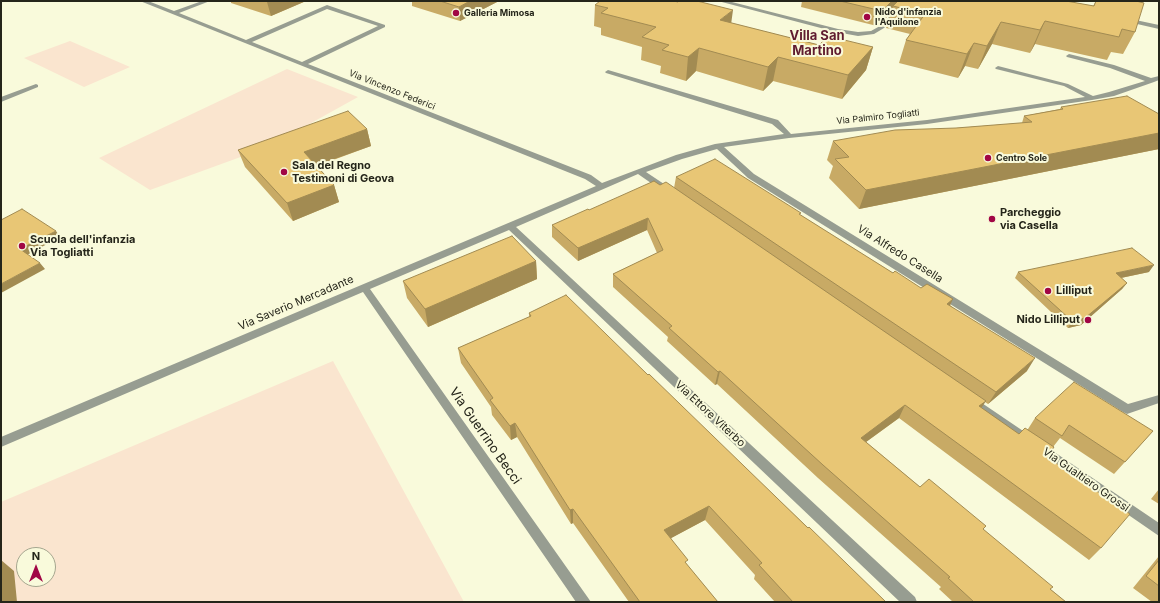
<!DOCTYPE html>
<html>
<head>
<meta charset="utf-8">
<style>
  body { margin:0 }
  #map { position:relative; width:1160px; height:603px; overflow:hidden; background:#f9fadb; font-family:Inter,sans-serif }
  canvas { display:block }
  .frame { position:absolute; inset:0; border:2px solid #25251a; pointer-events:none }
  .north { position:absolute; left:16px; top:547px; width:40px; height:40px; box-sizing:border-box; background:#f9fadb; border:1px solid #a4a58e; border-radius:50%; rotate:0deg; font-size:11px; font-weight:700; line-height:16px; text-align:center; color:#25251a }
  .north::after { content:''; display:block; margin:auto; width:14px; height:18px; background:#a10645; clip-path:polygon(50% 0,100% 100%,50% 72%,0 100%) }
</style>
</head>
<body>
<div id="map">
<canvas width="1160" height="603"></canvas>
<div class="frame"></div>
<div class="north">N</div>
</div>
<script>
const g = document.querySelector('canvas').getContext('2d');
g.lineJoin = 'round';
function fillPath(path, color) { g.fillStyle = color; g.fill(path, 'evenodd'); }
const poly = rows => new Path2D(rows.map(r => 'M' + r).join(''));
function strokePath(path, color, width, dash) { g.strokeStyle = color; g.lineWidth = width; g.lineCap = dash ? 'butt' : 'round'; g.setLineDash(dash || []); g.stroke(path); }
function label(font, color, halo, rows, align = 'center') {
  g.font = font + ' Inter,sans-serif'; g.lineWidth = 4; g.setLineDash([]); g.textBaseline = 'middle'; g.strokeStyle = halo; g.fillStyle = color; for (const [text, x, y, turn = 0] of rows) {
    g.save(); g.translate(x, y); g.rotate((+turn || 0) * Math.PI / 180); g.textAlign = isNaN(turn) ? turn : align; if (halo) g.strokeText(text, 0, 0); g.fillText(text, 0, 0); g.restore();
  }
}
fillPath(poly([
  [70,41,130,67,84,87,24,58],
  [287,69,358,97,268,147,150,190,99,158],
  [333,361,464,602,1,602,1,502],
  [24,555,48,555,48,579,24,579]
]), '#fae5cf');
fillPath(poly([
  [140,1,148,1,174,11,202,1,210,1,179,13,246,40,327,5,385,25,385,27,308,64,591,175,602,183,676,155,715,144,784,134,772,124,606,73,605,72,608,70,778,120,791,134,927,120,1085,97,1064,86,996,69,995,68,998,66,1068,84,1093,96,1109,92,1145,81,1110,68,1067,57,1066,56,1069,54,1114,65,1151,78,1159,76,1159,80,1154,82,1114,96,1092,100,927,124,789,138,724,147,754,174,1128,404,1159,395,1159,403,1127,414,1123,412,748,178,717,149,682,159,646,172,667,186,668,188,667,190,661,190,638,174,516,227,915,597,917,602,900,602,509,230,370,289,591,602,576,602,363,292,1,447,1,437,596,186,585,179,140,1],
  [327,9,378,26,302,62,252,42,327,9],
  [718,1,728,1,838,29,858,32,871,31,880,26,905,1,911,1,884,28,874,34,858,36,836,32,718,1],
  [1126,18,1159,25,1159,29,1124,21,1124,19,1126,18],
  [36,84,38,85,38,87,1,102,1,97,36,84],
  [970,395,1159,523,1159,536,966,403,964,400,966,397,970,395]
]), '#979d91');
fillPath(poly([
  [231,1,306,1,271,16,231,3],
  [412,1,499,1,460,21,412,6],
  [802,1,1066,1,1093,6,1096,1,1143,1,1135,32,1123,54,1111,52,1107,60,1035,44,1030,53,992,44,978,69,965,66,958,78,899,63,906,40,910,34,886,28,891,13,877,26,801,7],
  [595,5,731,23,819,45,873,47,866,70,842,99,773,81,763,91,696,71,686,81,660,73,661,66,641,60,642,47,601,35,601,28,594,26],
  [1061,107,1159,114,1159,149,859,209,829,178,833,166,827,160,833,141,956,128,1022,123,1024,116,1060,109],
  [367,129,371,146,317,166,334,185,339,202,293,221,245,167,238,150],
  [676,177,800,215,893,273,950,305,1027,371,988,404,985,402,981,408,1019,434,1028,429,1035,418,1153,431,1114,474,1060,438,1053,447,1047,457,1101,548,1089,560,899,418,866,442,920,487,986,526,983,529,1050,589,1066,602,953,602,939,589,941,587,818,478,717,384,715,385,667,341,668,337,613,287,613,274,657,253,647,230,578,261,552,237,552,225,660,185,674,188],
  [536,261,537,279,428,327,407,298,403,281],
  [1018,272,1149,272,1121,278,1127,283,1122,289,1081,325,1068,328,1015,278],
  [529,313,648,375,886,602,775,602,754,579,755,575,705,520,671,538,687,565,718,602,629,602,573,523,571,524,517,437,511,440,492,415,491,407,461,363,458,348,529,317],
  [1159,489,1159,504,1151,499],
  [1159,556,1159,602,1152,602,1133,588]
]), '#c8aa65');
fillPath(poly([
  [270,1,306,1,271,16,267,2],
  [470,1,499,1,460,21,459,7],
  [892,1,902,1,893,6,891,13,877,26,882,11],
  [733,10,730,32,720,20],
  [1045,21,1035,44,1030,53,1040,30],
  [1001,22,992,44,978,69,987,46],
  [974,43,965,66,958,78,967,54],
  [873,47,866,70,842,99,848,75],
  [699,48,696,71,686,81,688,57],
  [778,57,773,81,763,91,768,67],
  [367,129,371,146,309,168,304,152],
  [1159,133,1159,149,859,209,866,190],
  [334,185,339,202,293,221,287,203],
  [648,218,647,230,578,261,578,248],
  [56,231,60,237,25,256,20,249],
  [536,261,537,279,428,327,425,309],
  [40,263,45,269,1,293,1,284],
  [1154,265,1149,272,1111,280,1116,273],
  [1127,283,1122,289,1081,325,1068,328,1072,321],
  [953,299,947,312,947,304],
  [1035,358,1027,371,988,404,996,392],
  [720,371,717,384,715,385,718,372],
  [986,401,978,413,979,406],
  [905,405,899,418,855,450,861,438],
  [515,423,517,437,511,440,510,426],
  [709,506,705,520,662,543,664,530],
  [573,509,573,523,571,524,570,510],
  [1,560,14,571,17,602,1,602]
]), '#a28b52');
const building = poly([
  [440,1,470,1,459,7,440,1],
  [600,1,674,1,678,2,679,1,697,1,733,10,720,20,819,45,828,36,873,47,848,75,778,57,768,67,699,48,688,57,662,50,669,45,642,37,656,27,601,13,608,8,595,5,600,1],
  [840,1,892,1,882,11,840,1],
  [898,1,1066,1,1094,6,1096,1,1136,1,1144,3,1135,32,1122,29,1119,37,1045,21,1040,30,1001,22,987,46,974,43,967,54,906,40,925,14,893,6,898,1],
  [1127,96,1159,114,1159,133,866,190,835,159,849,157,833,141,895,130,956,128,1032,122,1024,116,1063,109,1061,107,1127,96],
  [348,111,367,129,304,152,334,185,287,203,238,150,348,111],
  [715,159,801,213,799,214,893,273,895,271,921,288,927,284,953,299,947,304,1035,358,996,392,676,177,715,159],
  [654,181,660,185,666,182,986,401,979,406,1019,434,1025,428,1054,447,1047,457,1130,514,1101,548,905,405,861,438,920,487,929,479,986,526,983,529,1053,587,1050,589,1066,602,974,602,948,578,950,577,823,465,720,371,718,372,669,328,672,326,613,274,663,250,648,218,578,248,552,225,588,209,589,210,654,181],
  [22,209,56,231,20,249,40,263,1,284,1,220,22,209],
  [512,236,536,261,425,309,403,281,512,236],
  [1132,248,1154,265,1116,273,1127,283,1085,318,1072,321,1018,272,1132,248],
  [566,295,648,375,649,374,808,528,809,527,886,602,793,602,759,565,762,563,709,506,664,530,688,560,685,562,718,602,640,602,573,509,570,510,515,423,510,426,490,400,493,398,458,348,531,316,529,313,566,295],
  [1074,382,1153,431,1125,462,1069,425,1062,436,1035,418,1074,382],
  [1159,560,1159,586,1146,576,1159,560]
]);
fillPath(building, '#e8c675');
strokePath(building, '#a28b52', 1);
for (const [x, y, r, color] of [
  [456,13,4,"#a10645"],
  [867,17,4,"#a10645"],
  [988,158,4,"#a10645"],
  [284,172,4,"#a10645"],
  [992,219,4,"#a10645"],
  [22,246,4,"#a10645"],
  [1048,291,4,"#a10645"],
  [1088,320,4,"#a10645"]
]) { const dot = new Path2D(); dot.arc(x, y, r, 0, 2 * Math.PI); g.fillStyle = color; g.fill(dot); strokePath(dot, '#f9fadb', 1.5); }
label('bold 9px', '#25251a', '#f9fadb', [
  ["Nido d'infanzia",875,12],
  ["l'Aquilone",875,22],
  ["Galleria Mimosa",464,13],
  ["Centro Sole",996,158]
], 'left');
label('9px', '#25251a', '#f9fadb', [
  ["Via Vincenzo Federici",392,90,22],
  ["Via Palmiro Togliatti",878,117,-6]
]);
label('bold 11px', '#25251a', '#f9fadb', [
  ["Sala del Regno",292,166],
  ["Testimoni di Geova",292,179],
  ["Parcheggio",1000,213],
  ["via Casella",1000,226],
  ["Scuola dell'infanzia",30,240],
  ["Via Togliatti",30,253],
  ["Lilliput",1056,291],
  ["Nido Lilliput",1080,320,"right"]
], 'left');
label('11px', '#25251a', '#f9fadb', [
  ["Via Alfredo Casella",900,254,32],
  ["Via Saverio Mercadante",296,303,-23],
  ["Via Ettore Viterbo",710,414,43],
  ["Via Gualtiero Grossi",1086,480,35]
]);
label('bold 13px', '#601c2f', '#f9fadb', [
  ["Villa San",817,36],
  ["Martino",817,51]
]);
label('13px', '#25251a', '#f9fadb', [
  ["Via Guerrino Becci",485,436,55]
]);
</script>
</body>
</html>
